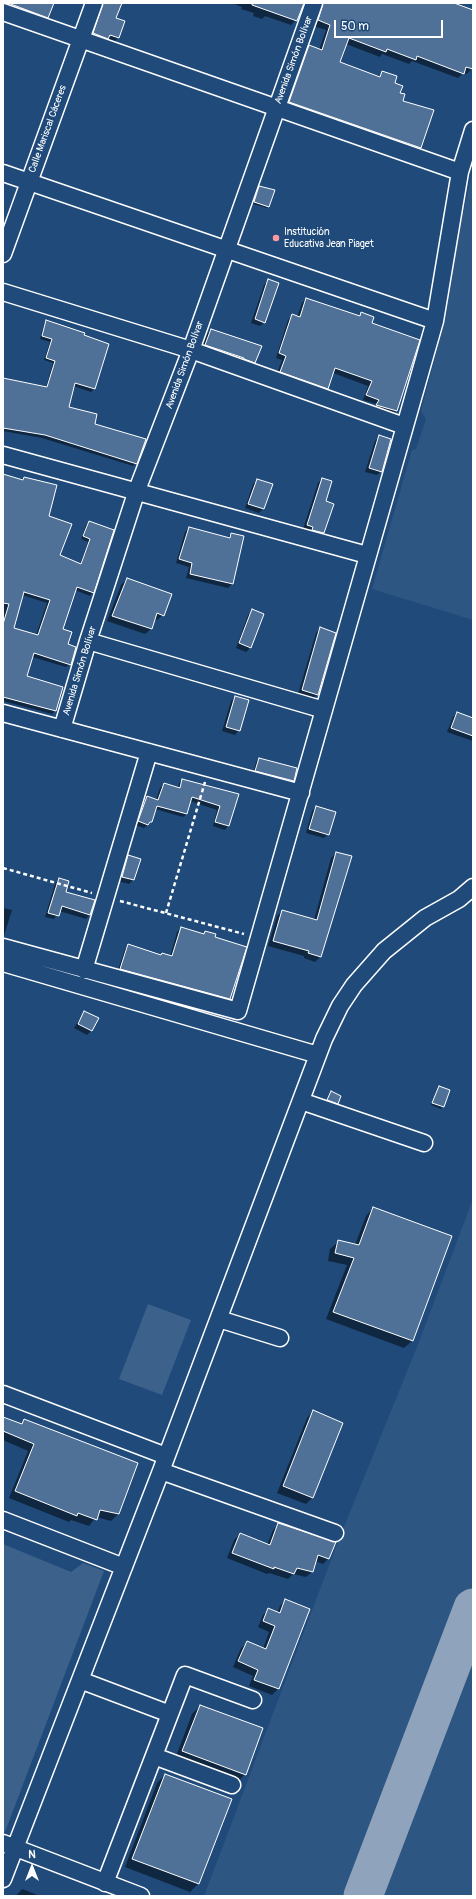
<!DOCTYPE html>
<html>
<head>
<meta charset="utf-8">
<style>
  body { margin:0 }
  #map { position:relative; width:476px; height:1899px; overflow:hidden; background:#1f4a7a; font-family:Pangolin,sans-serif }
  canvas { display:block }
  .frame { position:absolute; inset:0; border:4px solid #fff; pointer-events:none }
  .north { position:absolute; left:12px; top:1847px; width:40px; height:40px; -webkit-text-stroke:3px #1f4a7a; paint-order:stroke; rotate:0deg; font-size:11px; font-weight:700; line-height:16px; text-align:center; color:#fff }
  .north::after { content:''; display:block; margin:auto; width:14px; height:18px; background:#fff; clip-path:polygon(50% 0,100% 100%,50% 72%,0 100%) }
  .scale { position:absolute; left:334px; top:20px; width:109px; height:18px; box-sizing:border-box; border:2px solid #fff; border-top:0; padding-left:5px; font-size:12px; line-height:14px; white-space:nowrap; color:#fff; -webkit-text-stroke:3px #1f4a7a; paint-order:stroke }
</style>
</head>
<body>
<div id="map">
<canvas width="476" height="1899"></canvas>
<div class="frame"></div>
<div class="north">N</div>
<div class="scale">50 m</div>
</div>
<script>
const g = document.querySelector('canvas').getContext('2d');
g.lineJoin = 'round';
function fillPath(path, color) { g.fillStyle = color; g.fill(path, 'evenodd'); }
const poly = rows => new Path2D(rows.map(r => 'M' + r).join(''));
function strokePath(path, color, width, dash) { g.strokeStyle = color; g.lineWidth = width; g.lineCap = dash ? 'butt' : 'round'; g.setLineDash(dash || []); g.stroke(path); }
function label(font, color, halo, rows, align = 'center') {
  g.font = font + ' Pangolin,sans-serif'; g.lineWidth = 3; g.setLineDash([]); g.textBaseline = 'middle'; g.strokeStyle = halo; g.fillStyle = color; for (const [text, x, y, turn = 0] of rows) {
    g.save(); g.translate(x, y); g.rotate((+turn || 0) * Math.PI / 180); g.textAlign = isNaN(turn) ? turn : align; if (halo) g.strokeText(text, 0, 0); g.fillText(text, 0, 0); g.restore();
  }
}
fillPath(poly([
  [473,170,473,620,372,589,412,450,416,449,426,419,421,411,446,316,460,226],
  [473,1199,473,1896,204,1896,339,1539,417,1347]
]), '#2e5683');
fillPath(poly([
  [148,1304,191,1320,162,1395,119,1379],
  [3,1544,71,1572,83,1563,104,1571,5,1832,3,1831]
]), '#3c618b');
fillPath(poly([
  [3,3,53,3,48,17,43,21,3,8],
  [94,3,121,3,115,19,118,38,112,44,88,40],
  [231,3,304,3,296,20,291,25,265,16,262,19,253,16,254,13,241,9,242,7],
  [317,3,440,3,473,11,473,67,467,74,463,73,458,78,412,61,409,64,382,54,380,57,346,44,339,62,378,77,383,72,393,84,402,102,432,111,420,148,415,153,284,107,304,51,309,46,319,50,326,30,313,26],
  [260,187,268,207,267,208,253,204],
  [268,281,265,322,260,326,251,323,264,285],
  [306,299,358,317,362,313,370,324,418,341,396,411,391,415,373,409,376,404,363,400,368,386,333,373,327,388,323,392,276,376,282,360,276,358,288,320,292,316,297,317,302,303],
  [47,321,107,345,94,389,91,392,73,386,67,407,94,424,136,463,133,466,42,438,3,431,3,378,46,387,53,363,44,360,50,342,40,339,44,324],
  [211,330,254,362,250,366,201,349,207,334],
  [379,437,381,471,377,475,365,472,375,441],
  [3,475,21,480,24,477,48,516,58,555,80,564,88,542,81,539,86,525,89,522,113,531,93,592,90,596,75,590,62,630,67,645,70,664,66,667,32,657,25,677,61,688,55,711,52,714,3,701],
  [22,595,47,603,36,635,13,628],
  [322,479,324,502,332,505,323,533,319,537,309,534,310,531,303,529,318,483],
  [257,480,263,509,259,513,245,508,253,484],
  [189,528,227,538,231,534,232,584,228,588,186,578,189,567,176,563,185,532],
  [127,579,163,615,157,620,154,619,151,629,145,634,107,621,121,585],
  [252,611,250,648,246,652,236,648,248,615],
  [320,628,318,694,313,698,298,694,316,633],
  [235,697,239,730,235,735,222,731,231,701],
  [457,713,473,719,473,741,447,732,453,717],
  [259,759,293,781,290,784,253,774,256,762],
  [183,780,237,795,228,826,225,830,213,826,217,810,190,801,187,814,183,817,155,809,151,822,148,825,144,828,135,825,141,805,147,797,156,800,160,788,164,784,178,789,179,783],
  [316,807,328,834,324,838,306,833,312,811],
  [336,853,350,857,320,957,315,962,304,958,304,956,268,946,277,916,282,911,314,920,331,858],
  [128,856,140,860,133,880,129,884,118,881,124,861],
  [59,879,65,892,90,914,86,919,59,911,54,919,45,917,55,884],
  [3,908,12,910,3,939],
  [181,928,203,934,205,932,214,938,229,998,225,1002,117,973,125,949,129,945,161,956,170,957,177,932],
  [84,1012,91,1031,87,1035,74,1028],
  [439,1087,449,1091,441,1109,431,1105],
  [331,1092,337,1103,335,1105,326,1102],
  [373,1208,451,1237,412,1341,404,1348,326,1319,347,1265,328,1261,330,1249,338,1242,355,1245,366,1216],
  [313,1411,312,1498,306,1504,277,1493,307,1418],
  [3,1418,20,1424,25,1420,118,1514,111,1521,96,1517,89,1526,71,1520,69,1522,9,1498,28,1451,3,1440],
  [279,1524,335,1543,328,1559,323,1564,315,1561,312,1572,306,1577,293,1574,288,1579,269,1573,267,1574,227,1558,234,1540,240,1534,267,1545,273,1530],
  [285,1600,309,1610,278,1689,272,1695,249,1686,253,1676,233,1667,241,1648,247,1643,263,1649,269,1632,258,1627,263,1615,268,1610,277,1613,280,1606],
  [200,1706,245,1774,237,1783,175,1759,192,1714],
  [165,1775,230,1800,198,1884,190,1892,125,1867,157,1783],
  [22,1889,40,1896,16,1896]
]), '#0007');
strokePath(poly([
  [363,1896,473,1608]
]), '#8fa4bc', 39);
const building = poly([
  [8,3,54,3,48,18,8,3],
  [103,3,122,3,116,18,125,21,119,38,110,35,108,39,93,33,103,3],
  [252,3,304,3,297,21,252,5,252,3],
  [323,3,454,3,473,10,473,69,466,67,464,74,417,56,416,60,387,49,386,52,349,38,340,62,380,77,382,71,397,76,395,83,403,86,400,93,405,94,403,101,434,110,421,148,289,102,309,45,322,50,330,25,318,20,323,3],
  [259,186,275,190,269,207,254,202,259,186],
  [268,279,279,283,265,323,255,319,268,279],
  [306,298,360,316,361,312,374,317,372,323,420,340,397,411,376,405,379,400,366,395,372,381,335,368,328,389,280,372,286,356,279,353,292,314,300,317,306,298],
  [46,320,85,333,84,335,109,344,95,389,75,383,69,407,97,414,95,424,146,439,137,464,45,435,3,428,3,378,47,387,55,361,46,358,52,339,42,336,46,320],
  [211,329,262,346,255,363,244,359,244,358,205,345,211,329],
  [379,435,391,439,382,472,369,468,379,435],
  [3,474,23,480,24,477,57,485,49,516,72,524,60,555,81,564,90,539,83,536,89,521,114,530,94,593,77,587,63,629,72,632,68,644,76,647,71,665,34,653,27,676,63,687,56,711,3,697,3,624,9,604,3,603,3,474],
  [24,592,50,600,38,635,14,628,24,592],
  [322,478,332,481,326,501,334,504,324,533,312,530,313,527,307,525,322,478],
  [257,479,273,484,264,509,248,504,257,479],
  [189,527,230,538,231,533,244,536,233,584,190,574,192,563,179,559,189,527],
  [127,578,172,594,164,616,157,613,152,629,112,616,127,578],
  [252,609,264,614,251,648,239,643,252,609],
  [320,627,336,633,318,695,302,690,320,627],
  [235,696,249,700,240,731,226,727,235,696],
  [457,712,473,718,473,736,451,728,457,712],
  [259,758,297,768,294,781,255,771,259,758],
  [182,779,239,794,229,826,215,822,220,806,192,797,187,814,157,806,152,822,150,822,148,825,138,821,147,796,158,800,164,783,180,788,182,779],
  [316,806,336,812,329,835,309,829,316,806],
  [336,852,352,856,321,957,308,953,309,951,273,941,282,910,317,920,336,852],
  [128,855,141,859,134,880,122,877,128,855],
  [59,878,69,881,66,892,95,900,90,915,62,906,59,916,48,913,59,878],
  [181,927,204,934,205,931,216,934,215,937,247,947,230,999,120,969,128,944,161,955,162,953,172,956,181,927],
  [84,1011,99,1018,92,1031,78,1024,84,1011],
  [439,1086,450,1090,444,1107,432,1103,439,1086],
  [331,1091,341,1096,338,1104,327,1100,331,1091],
  [373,1207,452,1236,413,1341,333,1312,354,1258,335,1253,338,1240,359,1245,373,1207],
  [313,1410,343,1423,313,1498,283,1486,313,1410],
  [3,1417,22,1424,24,1419,138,1463,119,1514,100,1510,97,1520,78,1513,77,1516,15,1491,34,1444,3,1431,3,1417],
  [278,1523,336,1542,329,1559,318,1555,313,1572,297,1568,294,1574,274,1567,274,1569,232,1553,240,1533,270,1545,278,1523],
  [285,1599,310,1609,279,1689,254,1680,258,1670,238,1661,247,1641,266,1649,275,1626,263,1621,268,1608,280,1613,285,1599],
  [200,1705,263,1728,246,1775,182,1751,200,1705],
  [165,1774,232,1799,199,1884,132,1859,165,1774]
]);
fillPath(building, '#507197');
strokePath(building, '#fff', 1);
const minor = poly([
  [3,12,460,172],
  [3,173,435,321],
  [3,254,94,3],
  [3,292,191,350,404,426],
  [3,455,367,555],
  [88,641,324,710],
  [3,713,301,793],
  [62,729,88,641,137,490,191,350,314,3],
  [3,947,238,1011,435,321,460,172,473,130],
  [3,963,318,1055],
  [84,970,149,752],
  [301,1101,424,1143],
  [219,1319,280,1338],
  [3,1394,166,1456],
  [161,1471,335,1533],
  [3,1520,124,1567],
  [80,1680,170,1714],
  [154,1756,232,1785],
  [3,1843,141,1896],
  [3,1879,161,1471,324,1039,340,1006,354,985,384,951,425,918,459,899,473,887],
  [105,1883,185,1675,253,1700]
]);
strokePath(minor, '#fff', 19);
strokePath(poly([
  [3,868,92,893],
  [120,901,244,934],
  [166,913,205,782]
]), '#fff', 2.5, [4, 3]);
strokePath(minor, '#1f4a7a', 16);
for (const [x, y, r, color] of [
  [276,238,4,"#ff9aa2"]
]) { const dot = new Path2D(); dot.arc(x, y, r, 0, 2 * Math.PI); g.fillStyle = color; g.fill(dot); strokePath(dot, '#1f4a7a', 1.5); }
label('10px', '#fff', '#1f4a7a', [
  ["Avenida Simón Bolívar",294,60,-70],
  ["Calle Mariscal Cáceres",48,129,-70],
  ["Avenida Simón Bolívar",185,365,-70],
  ["Avenida Simón Bolívar",80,671,-73]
]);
label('10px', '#fff', '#1f4a7a', [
  ["Institución",284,232],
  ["Educativa Jean Piaget",284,244]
], 'left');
</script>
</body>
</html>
